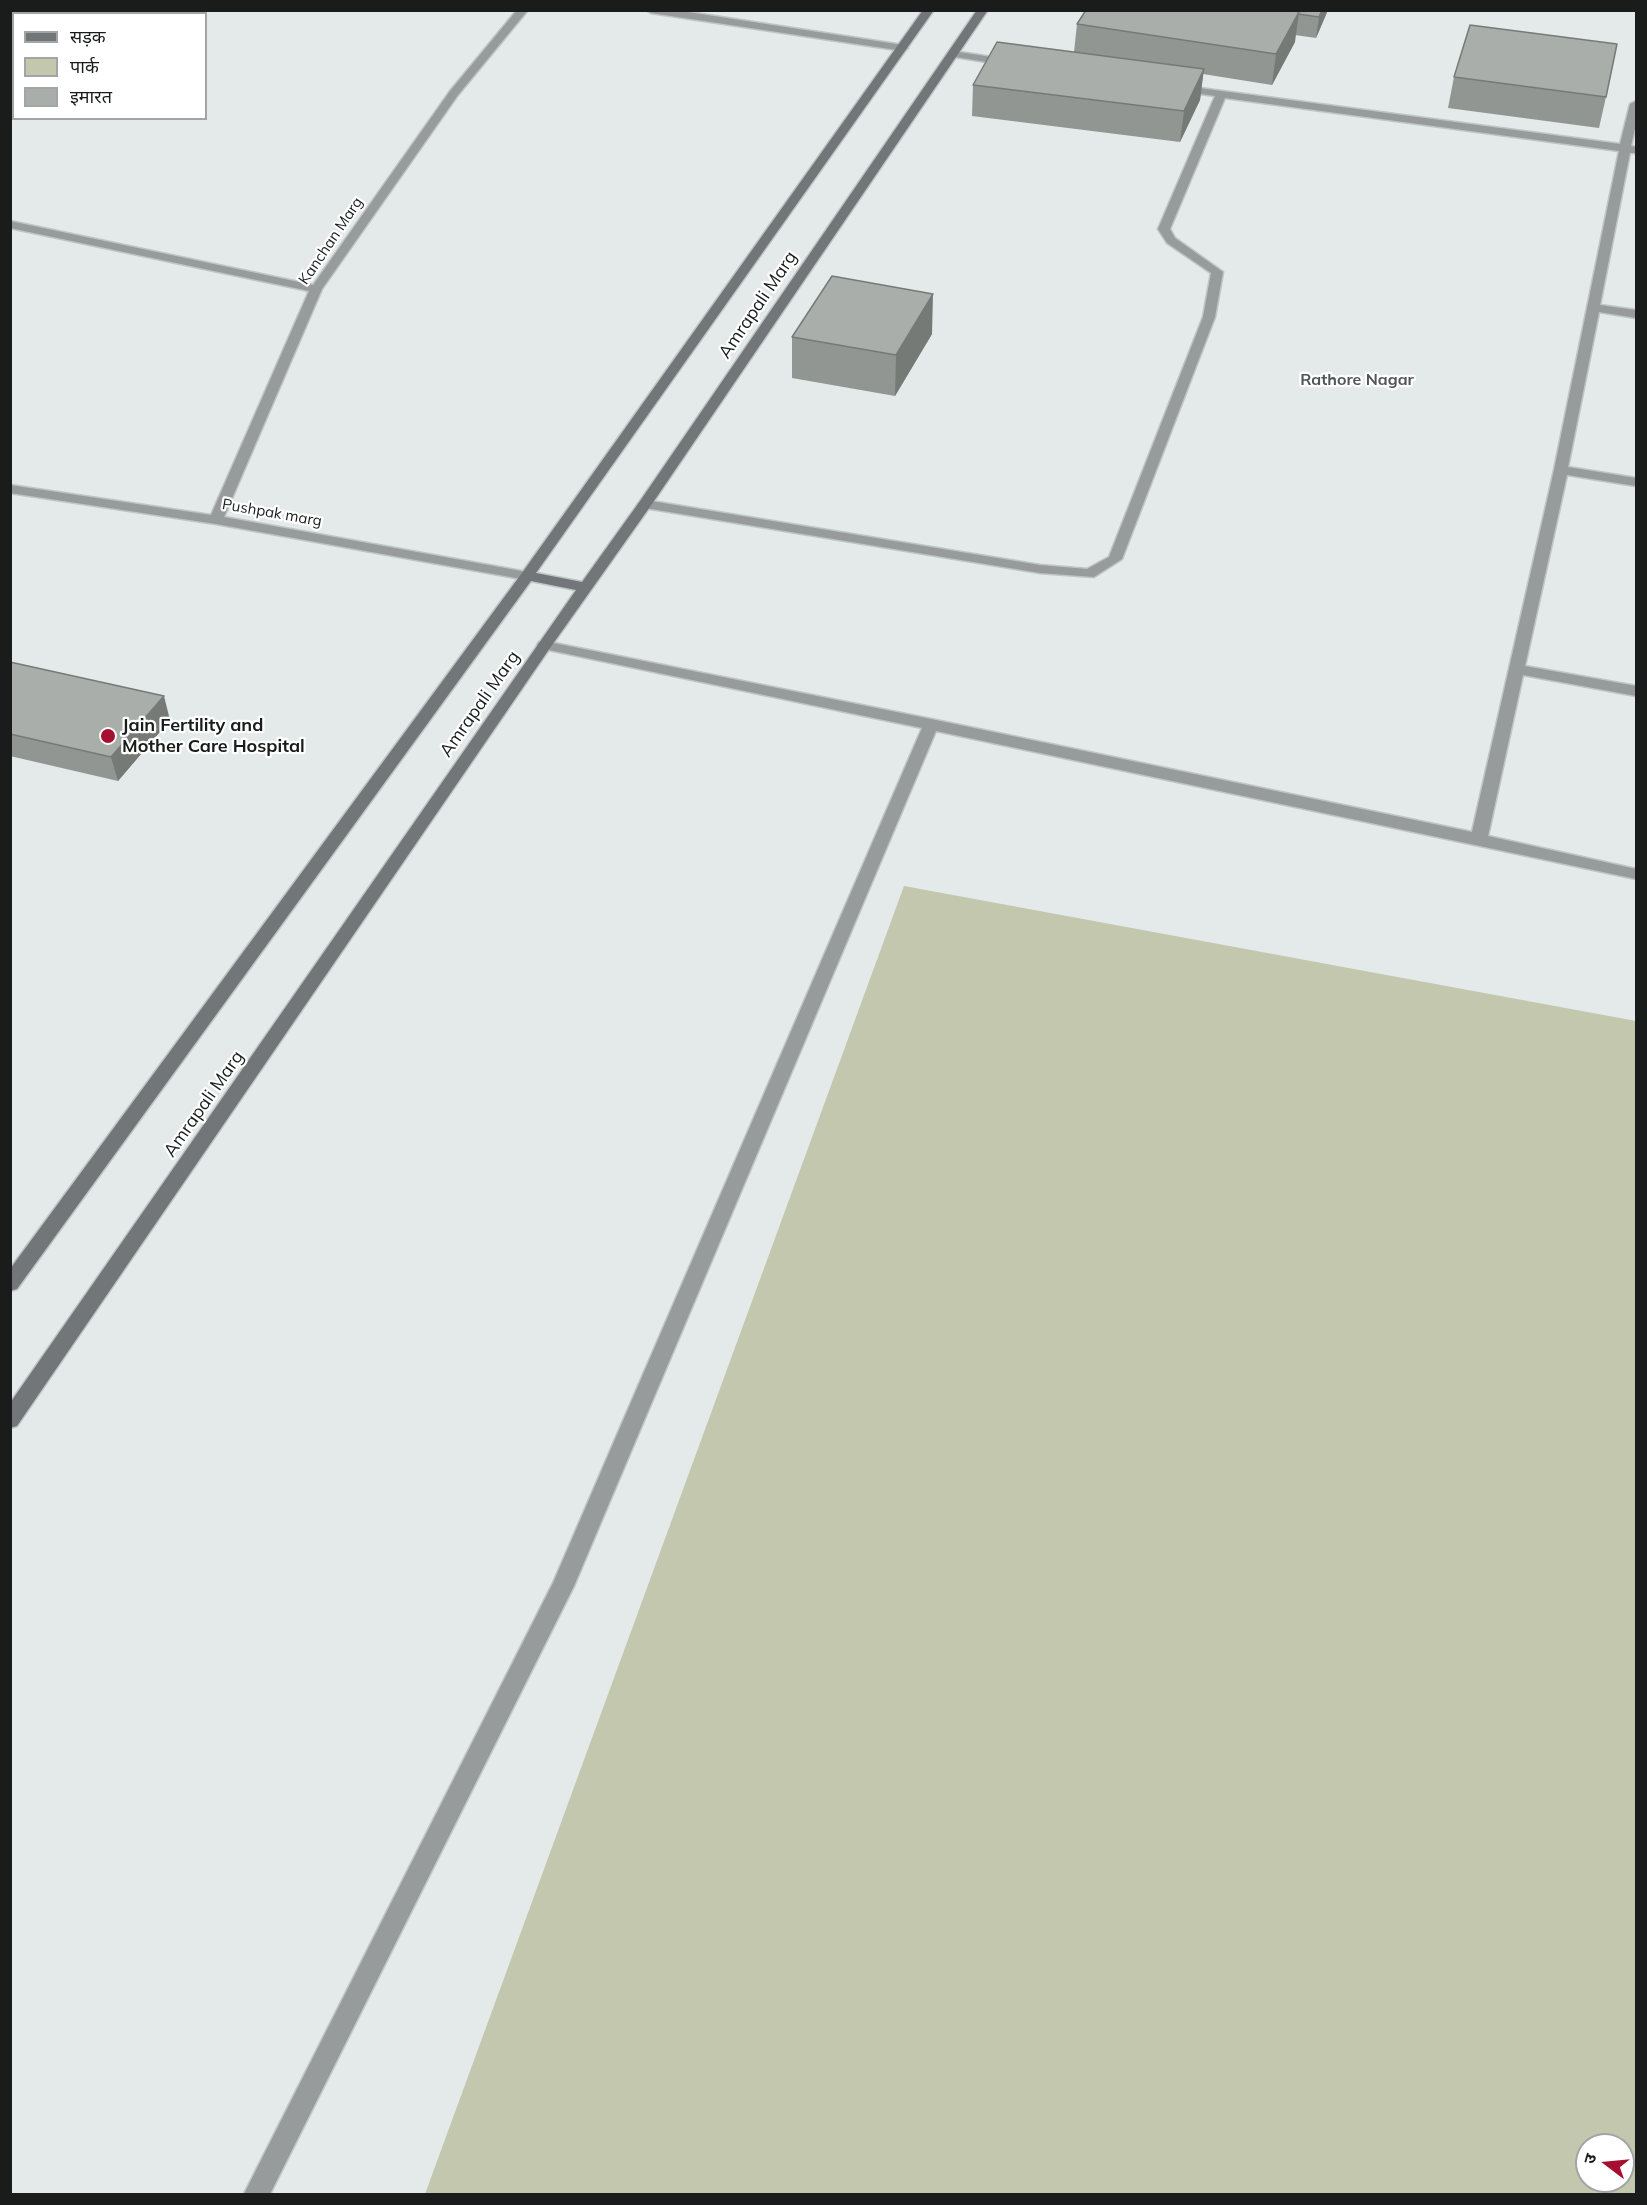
<!DOCTYPE html>
<html>
<head>
<meta charset="utf-8">
<style>
  body { margin:0 }
  #map { position:relative; width:1647px; height:2205px; overflow:hidden; background:#e3eae9; font-family:Mulish,"Noto Sans Devanagari",sans-serif }
  canvas { display:block }
  .frame { position:absolute; inset:0; border:12px solid #191c1b; pointer-events:none }
  .legend { position:absolute; left:12px; top:12px; width:195px; height:108px; box-sizing:border-box; background:#fff; border:2px solid #a3a4a4; margin:0; padding:8px 10px; list-style:none; font-size:18px; color:#191c1b }
  .legend li { display:flex; align-items:center; gap:12px; height:30px }
  .legend b { width:30px; border:2px solid #a3a4a4 }
  .north { position:absolute; left:1575px; top:2133px; width:60px; height:60px; box-sizing:border-box; background:#fff; border:2px solid #a3a4a4; border-radius:50%; rotate:286deg; font-size:16px; font-weight:700; line-height:24px; text-align:center; color:#191c1b }
  .north::after { content:''; display:block; margin:auto; width:21px; height:27px; background:#a70f2e; clip-path:polygon(50% 0,100% 100%,50% 72%,0 100%) }
</style>
</head>
<body>
<div id="map">
<canvas width="1647" height="2205"></canvas>
<div class="frame"></div>
<ul class="legend">
<li><b style="height:8px;background:#727678"></b>सड़क</li>
<li><b style="height:16px;background:#c2c7ae"></b>पार्क</li>
<li><b style="height:16px;background:#a9aeaa"></b>इमारत</li>
</ul>
<div class="north">उ</div>
</div>
<script>
const g = document.querySelector('canvas').getContext('2d');
g.lineJoin = 'round';
function fillPath(path, color) { g.fillStyle = color; g.fill(path, 'evenodd'); }
const poly = rows => new Path2D(rows.map(r => 'M' + r).join(''));
function strokePath(path, color, width, dash) { g.strokeStyle = color; g.lineWidth = width; g.lineCap = dash ? 'butt' : 'round'; g.setLineDash(dash || []); g.stroke(path); }
function label(font, color, halo, rows, align = 'center') {
  g.font = font + ' Mulish,sans-serif'; g.lineWidth = 4.5; g.setLineDash([]); g.textBaseline = 'middle'; g.strokeStyle = halo; g.fillStyle = color; for (const [text, x, y, turn = 0] of rows) {
    g.save(); g.translate(x, y); g.rotate((+turn || 0) * Math.PI / 180); g.textAlign = isNaN(turn) ? turn : align; if (halo) g.strokeText(text, 0, 0); g.fillText(text, 0, 0); g.restore();
  }
}
fillPath(poly([
  [904,886,1636,1021,1636,2194,425,2194],
  [1587,2145,1623,2145,1623,2181,1587,2181]
]), '#c2c7ae');
const street = poly([
  [141,10,152,10,149,14,138,14,141,10],
  [517,10,528,10,458,95,322,289,224,517,527,572,532,573,534,576,532,579,527,580,216,524,10,493,10,485,211,515,309,291,10,228,10,221,313,285,450,91,517,10],
  [646,10,675,10,903,45,908,48,903,51,651,13,646,10],
  [953,51,1011,60,1016,63,1011,66,949,56,948,54,953,51],
  [1177,85,1620,144,1630,104,1636,101,1636,124,1631,146,1636,147,1636,153,1630,153,1600,305,1636,310,1636,318,1599,312,1568,467,1636,478,1636,486,1567,475,1525,666,1636,686,1636,696,1523,675,1488,836,1636,869,1636,879,936,731,574,1586,270,2194,244,2194,553,1583,922,728,544,649,537,645,539,642,544,641,931,719,1472,832,1554,470,1619,151,1225,98,1170,229,1175,238,1223,272,1215,317,1122,559,1094,577,1040,573,645,508,638,504,645,500,1040,565,1087,569,1109,557,1203,317,1211,273,1167,243,1158,229,1215,96,1173,90,1172,88,1177,85],
  [14,111,14,118,10,119,10,112,14,111]
]);
const secondary = poly([
  [923,10,934,10,536,573,582,582,640,501,977,10,988,10,652,504,550,648,17,1426,10,1428,10,1403,576,590,531,581,17,1289,10,1291,10,1269,522,573,923,10]
]);
strokePath(street, '#bfc5c4', 3);
strokePath(secondary, '#bfc5c4', 3);
fillPath(street, '#989b9c');
fillPath(secondary, '#727678');
fillPath(poly([
  [1086,10,1328,10,1316,38,1295,35,1295,42,1272,85,1203,74,1200,100,1180,142,972,116,973,85,1074,52,1077,24],
  [1454,77,1606,97,1599,128,1448,108],
  [932,334,895,396,792,378,792,337],
  [10,662,170,720,118,781,10,756]
]), '#919692');
fillPath(poly([
  [1322,10,1328,10,1316,38,1319,17],
  [1299,12,1295,42,1272,85,1276,54],
  [1204,69,1200,100,1180,142,1184,111],
  [933,294,932,334,895,396,896,355],
  [164,696,170,720,118,781,111,757]
]), '#767a77');
const building = poly([
  [1086,10,1288,10,1299,12,1276,54,1077,24,1086,10],
  [1288,10,1322,10,1319,17,1298,14,1299,12,1288,10],
  [1470,25,1617,44,1606,97,1454,77,1470,25],
  [997,42,1204,69,1184,111,973,85,997,42],
  [832,276,933,294,896,355,792,337,832,276],
  [10,662,164,696,111,757,10,734,10,662]
]);
fillPath(building, '#a9aeaa');
strokePath(building, '#767a77', 1.5);
for (const [x, y, r, color] of [
  [108,736,8,"#a70f2e"]
]) { const dot = new Path2D(); dot.arc(x, y, r, 0, 2 * Math.PI); g.fillStyle = color; g.fill(dot); strokePath(dot, '#fff', 2); }
label('15px', '#191c1b', '#fff', [
  ["Kanchan Marg",331,241,-56],
  ["Pushpak marg",272,513,10]
]);
label('bold 16px', '#505655', '#fff', [
  ["Rathore Nagar",1357,380]
]);
label('18px', '#191c1b', '#fff', [
  ["Amrapali Marg",758,305,-56],
  ["Amrapali Marg",480,704,-55],
  ["Amrapali Marg",204,1104,-55]
]);
label('bold 18px', '#191c1b', '#fff', [
  ["Jain Fertility and",122,726],
  ["Mother Care Hospital",122,747]
], 'left');
</script>
</body>
</html>
